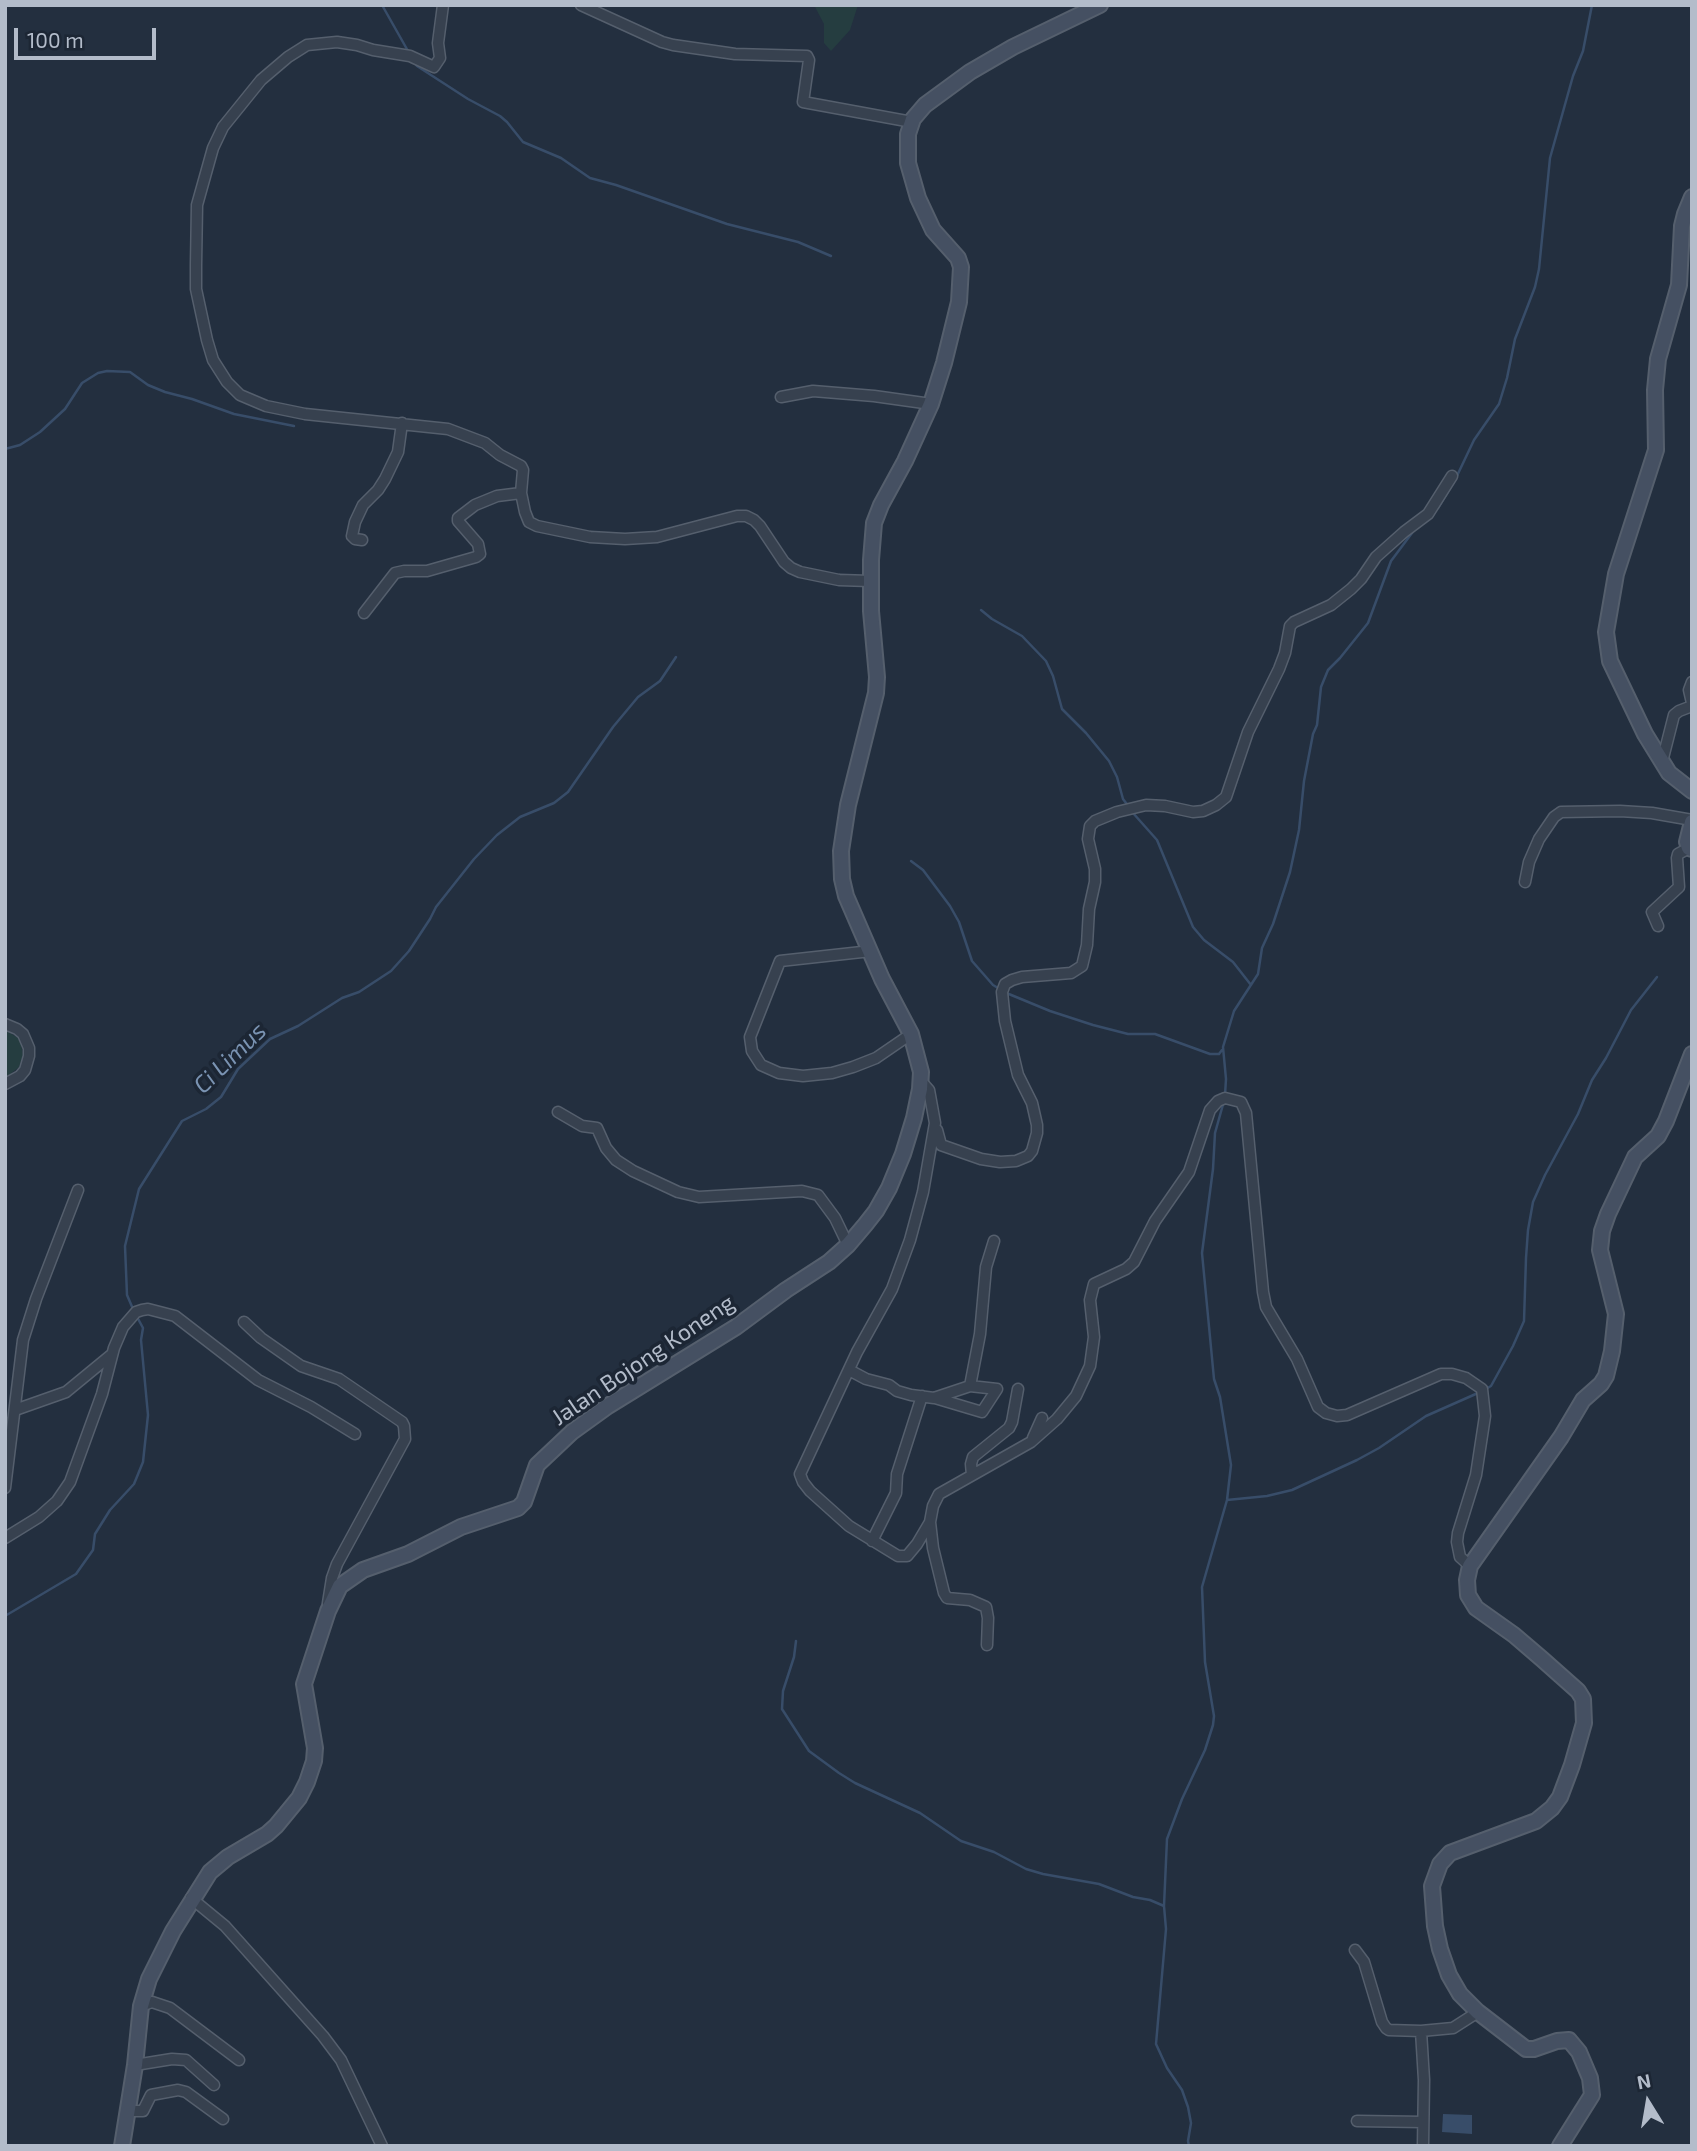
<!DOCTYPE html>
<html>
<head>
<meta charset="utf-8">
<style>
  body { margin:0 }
  #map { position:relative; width:1697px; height:2151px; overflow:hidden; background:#232f3f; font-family:"Exo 2",sans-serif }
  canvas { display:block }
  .frame { position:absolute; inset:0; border:7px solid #b3bcca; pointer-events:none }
  .north { position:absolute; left:1613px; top:2067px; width:70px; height:70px; -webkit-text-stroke:5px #1c2634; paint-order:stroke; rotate:349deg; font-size:19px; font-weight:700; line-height:28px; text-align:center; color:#b3bcca }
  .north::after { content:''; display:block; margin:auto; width:24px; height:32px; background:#b3bcca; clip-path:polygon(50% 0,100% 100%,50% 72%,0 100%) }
  .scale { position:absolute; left:14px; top:28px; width:142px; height:32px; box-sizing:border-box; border:4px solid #b3bcca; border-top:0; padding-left:9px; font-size:21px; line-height:24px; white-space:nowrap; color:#b3bcca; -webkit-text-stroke:5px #1c2634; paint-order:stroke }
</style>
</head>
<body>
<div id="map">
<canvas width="1697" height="2151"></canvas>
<div class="frame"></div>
<div class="north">N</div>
<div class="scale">100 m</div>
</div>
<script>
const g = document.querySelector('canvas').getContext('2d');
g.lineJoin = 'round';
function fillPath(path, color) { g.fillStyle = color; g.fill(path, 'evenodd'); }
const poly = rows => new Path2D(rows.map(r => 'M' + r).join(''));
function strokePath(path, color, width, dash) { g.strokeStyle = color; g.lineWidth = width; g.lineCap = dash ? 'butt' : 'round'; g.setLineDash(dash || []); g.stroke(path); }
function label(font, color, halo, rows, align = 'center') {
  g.font = font + ' "Exo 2",sans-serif'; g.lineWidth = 7; g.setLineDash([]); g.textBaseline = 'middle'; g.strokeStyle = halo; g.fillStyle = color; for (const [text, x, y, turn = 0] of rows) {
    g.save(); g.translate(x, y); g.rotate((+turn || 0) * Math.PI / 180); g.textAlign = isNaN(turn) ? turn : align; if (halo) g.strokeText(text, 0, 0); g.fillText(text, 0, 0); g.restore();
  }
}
fillPath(poly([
  [814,5,858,5,850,30,831,51,824,43,824,24],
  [5,1030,18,1038,21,1044,23,1055,19,1067,5,1078]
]), '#253d40');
fillPath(poly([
  [1443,2114,1472,2115,1472,2134,1442,2132]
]), '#384d69');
strokePath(poly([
  [382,5,408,51],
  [415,63,417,66,468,99,500,116,507,122,523,142,561,158,590,178,616,185,727,224,798,242,831,256],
  [5,449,20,445,40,432,65,409,82,383,98,373,107,371,130,372,148,385,165,392,192,399,234,414,294,426],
  [1438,508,1455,480,1474,440,1499,404,1507,378,1515,339,1535,287,1539,269,1550,158,1573,76,1583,51,1592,5],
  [981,610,992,619,1022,636,1046,661,1053,676,1062,709,1086,733,1109,761,1117,777,1123,799,1129,807],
  [1133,813,1157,840,1193,927,1204,940,1233,962,1251,985],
  [911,861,923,870,950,906,959,922,972,961,993,985,998,988],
  [1004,992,1050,1011,1093,1025,1128,1034,1155,1034,1210,1054,1219,1054,1222,1050],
  [1225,1095,1226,1079,1223,1047,1234,1011,1258,974,1262,948,1273,924,1290,872,1299,830,1304,781,1313,734,1317,725,1321,687,1328,670,1340,658,1368,623,1391,561,1415,529],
  [133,1309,127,1295,125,1246,139,1189,182,1121,206,1109,221,1097,238,1069,270,1039,298,1026,342,998,359,992,391,971,409,951,430,919,436,907,474,859,497,835,520,817,554,803,568,792,613,727,638,697,660,681,676,657],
  [1484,1390,1491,1386,1513,1346,1524,1321,1526,1258,1528,1230,1533,1202,1545,1175,1578,1114,1592,1080,1606,1058,1631,1010,1657,977],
  [1227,1500,1267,1496,1292,1490,1357,1460,1379,1448,1426,1416,1478,1393],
  [5,1616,76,1574,93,1550,95,1534,110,1510,134,1484,143,1462,148,1415,141,1340,143,1328,136,1315],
  [796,1641,794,1657,783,1691,782,1709,809,1751,839,1773,855,1783,920,1813,961,1841,994,1852,1026,1869,1043,1874,1099,1884,1133,1897,1150,1900,1164,1906],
  [1189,2146,1188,2141,1191,2123,1188,2107,1182,2090,1167,2068,1156,2044,1166,1929,1164,1906,1167,1839,1182,1799,1205,1750,1213,1725,1214,1716,1205,1662,1202,1587,1227,1500,1231,1465,1220,1397,1214,1379,1202,1253,1213,1169,1215,1133,1224,1101]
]), '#384d69', 2.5);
const street = poly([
  [443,5,438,43,440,58,434,67,410,56,373,50,357,45,337,42,307,45,288,57,261,80,223,127,213,148,197,205,196,265,196,289,207,340,213,360,227,382,240,395,266,406,305,414,448,429,485,443,500,455,521,466,523,470,521,493,525,512,529,522,537,526,590,537,625,539,657,537,737,516,746,516,754,520,760,526,784,562,791,568,800,572,839,580,870,581],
  [581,5,662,42,673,45,735,54,807,56,809,60,803,102,912,122],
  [781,397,813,391,874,396,931,404],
  [362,540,355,539,352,536,355,522,363,505,378,490,385,479,398,452,402,423],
  [364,613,395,573,404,571,427,571,476,557,480,554,478,544,458,521,458,518,475,505,497,496,521,493],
  [1692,682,1689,690,1692,703],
  [1662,762,1674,715,1679,711,1692,706],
  [1525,882,1529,862,1539,839,1554,817,1561,812,1620,811,1652,813,1692,820],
  [1658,926,1652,912,1679,887,1677,858,1678,854,1689,848],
  [871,951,780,961,750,1037,752,1051,761,1065,779,1073,803,1076,832,1073,853,1067,876,1058,911,1034],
  [5,1024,17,1029,23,1034,29,1048,29,1056,25,1070,20,1076,5,1084],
  [921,1081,929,1090,935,1123,923,1192,910,1240,892,1289,857,1352,800,1474,803,1482,810,1491,849,1526,898,1556,907,1556,917,1544,930,1522,933,1506,939,1494,1031,1442,1057,1419,1076,1396,1090,1366,1094,1337,1090,1300,1094,1284,1126,1269,1134,1262,1155,1221,1189,1172,1210,1110,1218,1101,1225,1098,1241,1102,1246,1113,1263,1292,1266,1307,1297,1359,1318,1407,1326,1413,1337,1416,1347,1415,1441,1374,1452,1374,1466,1378,1482,1389,1485,1416,1476,1475,1458,1533,1457,1542,1460,1557,1470,1566],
  [558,1112,582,1126,597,1128,606,1148,616,1160,633,1171,678,1192,699,1197,802,1191,818,1195,835,1218,848,1245],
  [937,1130,941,1145,981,1159,1000,1162,1016,1161,1028,1156,1032,1151,1037,1133,1037,1125,1032,1103,1018,1075,1005,1021,1002,992,1005,984,1012,980,1022,977,1071,973,1082,966,1087,945,1089,909,1095,882,1095,869,1088,839,1090,826,1095,821,1117,812,1146,805,1165,806,1193,812,1203,811,1216,805,1226,797,1248,732,1279,669,1285,653,1290,626,1294,622,1331,605,1351,589,1361,579,1376,557,1404,532,1428,514,1452,476],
  [244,1322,261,1338,301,1366,339,1379,402,1422,404,1426,405,1439,337,1564,332,1578,328,1603],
  [849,1370,866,1379,889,1385,897,1391,911,1395,934,1398,970,1386,980,1334,986,1267,994,1241],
  [935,1398,982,1412,997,1389,970,1386],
  [15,1410,66,1392,111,1355],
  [1033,1438,1042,1418],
  [972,1475,971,1464,973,1457,1009,1428,1012,1422,1018,1389],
  [5,1488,23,1340,36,1299,78,1190],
  [930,1522,933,1548,944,1593,947,1598,970,1600,986,1607,988,1618,987,1645],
  [5,1538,39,1517,57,1501,70,1482,102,1394,114,1348,123,1327,136,1312,142,1310,148,1309,175,1316,258,1380,311,1407,355,1434],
  [872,1541,896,1493,897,1474,922,1396],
  [191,1898,225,1926,323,2036,341,2060,382,2146],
  [1355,1950,1364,1962,1382,2022,1386,2028,1389,2030,1421,2031,1453,2028,1478,2012],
  [141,2006,152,2002,170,2008,239,2060],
  [1421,2031,1424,2080,1423,2146],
  [135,2065,172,2059,186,2060,214,2085],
  [129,2111,143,2111,151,2095,178,2090,186,2092,223,2119],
  [1357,2121,1423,2122]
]);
const secondary = poly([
  [1692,197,1685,214,1682,226,1679,285,1658,359,1655,390,1656,450,1616,574,1606,632,1610,661,1645,734,1669,773,1692,791],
  [1692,822,1687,842,1689,848,1692,849],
  [122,2146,135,2065,141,2006,149,1979,173,1931,210,1872,228,1857,267,1834,276,1826,299,1798,307,1782,314,1761,315,1748,304,1684,328,1611,340,1586,363,1570,408,1554,461,1527,518,1508,524,1502,537,1465,572,1432,608,1406,736,1327,786,1290,829,1262,848,1245,865,1225,876,1211,889,1188,903,1154,914,1118,920,1089,921,1072,911,1034,882,979,846,896,842,879,841,851,848,805,876,693,877,677,871,611,871,560,874,523,881,505,905,461,931,404,944,363,959,302,961,267,958,258,933,230,918,198,908,163,908,134,913,119,925,105,970,72,1013,47,1100,5],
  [1560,2146,1592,2095,1590,2078,1579,2052,1569,2040,1557,2041,1534,2049,1526,2049,1478,2012,1460,1994,1449,1975,1440,1949,1435,1926,1432,1886,1440,1864,1450,1853,1536,1821,1552,1808,1560,1797,1572,1765,1584,1723,1583,1699,1578,1691,1542,1659,1514,1635,1476,1608,1468,1595,1467,1580,1470,1566,1561,1437,1583,1400,1601,1384,1606,1376,1612,1351,1616,1314,1600,1250,1602,1231,1608,1214,1635,1157,1658,1136,1666,1121,1692,1054]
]);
strokePath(street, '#555f6d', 13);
strokePath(secondary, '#555f6d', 18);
strokePath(street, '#37414f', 10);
strokePath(secondary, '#455062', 14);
label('23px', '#b3bcca', '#1c2634', [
  ["Jalan Bojong Koneng",643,1360,-34]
]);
label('italic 24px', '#7a93b2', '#1c2634', [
  ["Ci Limus",230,1058,-44]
]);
</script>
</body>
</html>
